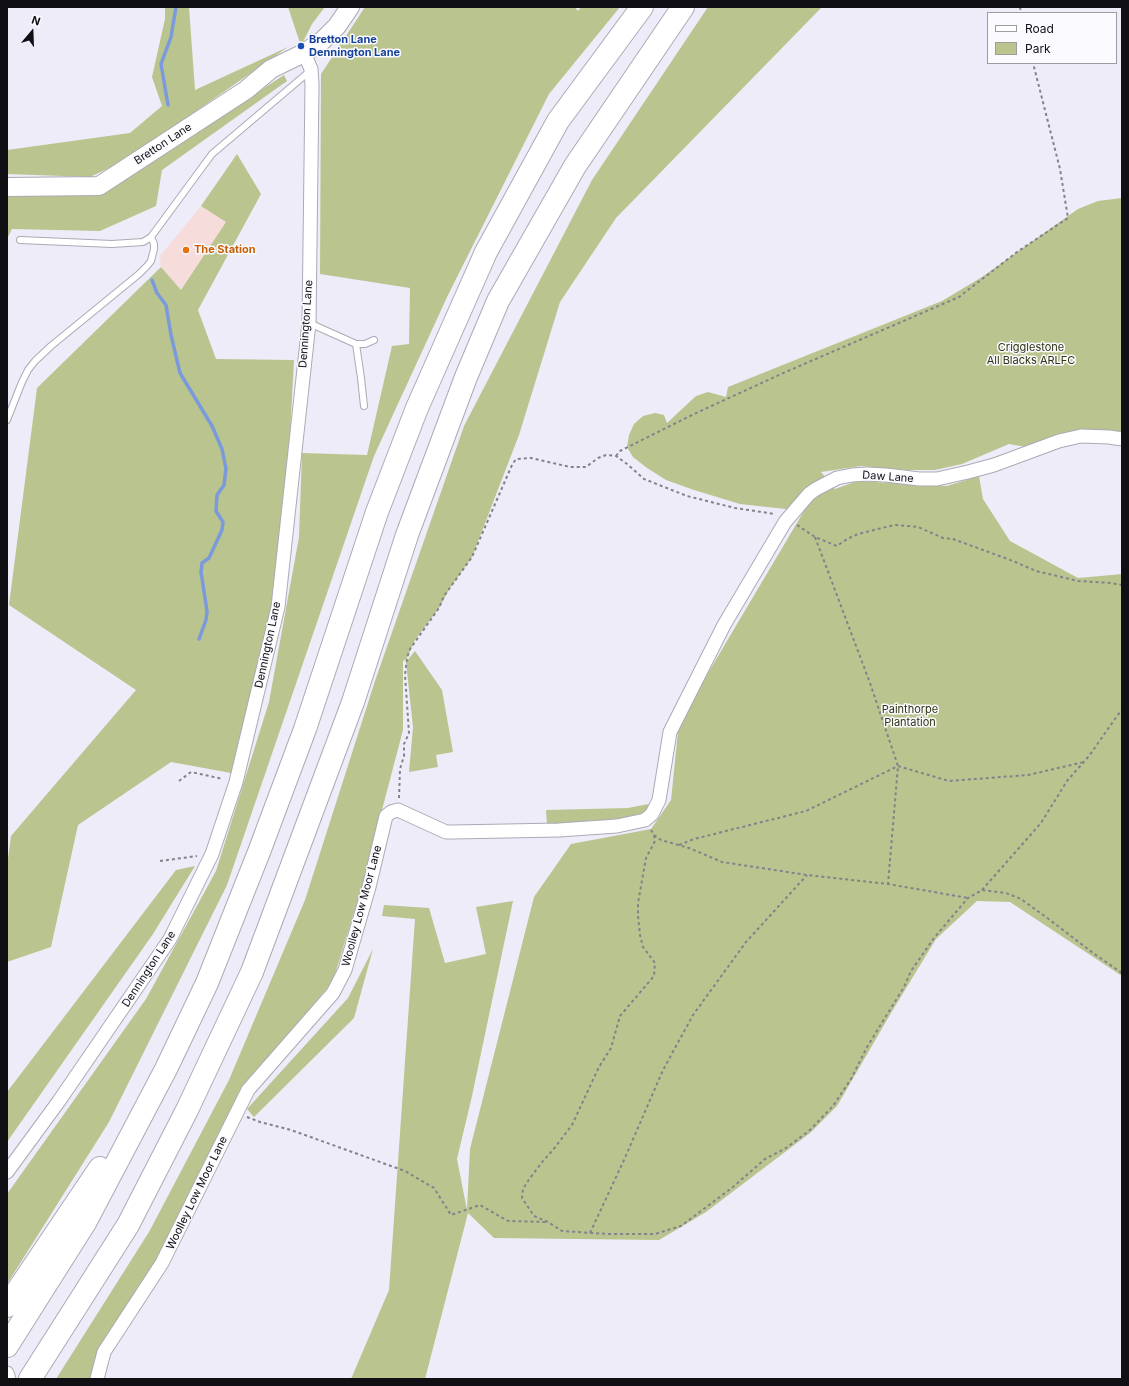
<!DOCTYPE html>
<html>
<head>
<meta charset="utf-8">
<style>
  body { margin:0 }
  #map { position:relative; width:1129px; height:1386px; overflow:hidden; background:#edecf8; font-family:Inter,sans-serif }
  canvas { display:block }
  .frame { position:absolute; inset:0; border:8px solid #100f13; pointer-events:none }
  .legend { position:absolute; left:987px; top:12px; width:130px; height:52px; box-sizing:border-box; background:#fafaff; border:1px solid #9c9ca1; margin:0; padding:5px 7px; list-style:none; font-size:12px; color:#100f13 }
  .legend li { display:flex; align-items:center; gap:8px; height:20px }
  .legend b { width:20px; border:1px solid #9c9ca1 }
  .north { position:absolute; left:12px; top:12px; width:40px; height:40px; -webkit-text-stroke:3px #fafaff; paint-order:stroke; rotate:19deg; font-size:11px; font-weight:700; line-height:16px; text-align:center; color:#100f13 }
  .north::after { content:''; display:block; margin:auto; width:14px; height:18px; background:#100f13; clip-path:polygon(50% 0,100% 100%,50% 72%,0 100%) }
</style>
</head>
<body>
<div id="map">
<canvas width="1129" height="1386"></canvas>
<div class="frame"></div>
<ul class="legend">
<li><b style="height:5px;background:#fff"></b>Road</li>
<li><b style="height:11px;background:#bac48f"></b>Park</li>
</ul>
<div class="north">N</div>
</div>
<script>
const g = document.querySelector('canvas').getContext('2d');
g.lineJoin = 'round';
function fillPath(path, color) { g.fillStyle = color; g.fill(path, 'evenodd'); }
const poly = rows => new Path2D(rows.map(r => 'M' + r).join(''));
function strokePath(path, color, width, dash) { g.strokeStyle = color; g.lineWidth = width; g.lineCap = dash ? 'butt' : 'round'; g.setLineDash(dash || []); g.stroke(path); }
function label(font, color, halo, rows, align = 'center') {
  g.font = font + ' Inter,sans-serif'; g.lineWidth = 3; g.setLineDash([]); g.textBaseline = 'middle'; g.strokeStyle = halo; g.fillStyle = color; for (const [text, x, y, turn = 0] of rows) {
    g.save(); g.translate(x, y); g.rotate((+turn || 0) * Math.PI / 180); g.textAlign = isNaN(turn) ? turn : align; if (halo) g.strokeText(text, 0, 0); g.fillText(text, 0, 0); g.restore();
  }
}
fillPath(poly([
  [201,206,227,221,181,290,161,267,160,256]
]), '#f7dcdc');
fillPath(poly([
  [165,7,189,7,195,90,288,47,126,160,90,177,7,174,7,150,130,133,162,106,152,77,165,19],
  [288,7,325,7,312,24,301,46],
  [365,7,575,7,578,11,581,7,620,7,549,94,448,295,374,456,227,885,109,1122,7,1284,7,1194,146,999,216,871,269,702,299,537,302,453,367,455,392,346,409,344,410,288,320,274,321,74],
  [708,7,822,7,616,218,560,302,519,435,472,557,450,588,439,608,415,640,407,658,403,661,403,730,362,886,333,981,243,1088,158,1260,98,1349,91,1379,56,1379,149,1232,229,1080,305,900,375,681,464,426,592,180],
  [284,75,287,81,162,170,156,206,100,231,12,229,7,239,7,195,101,194],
  [237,154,261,194,198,310,216,359,294,360,290,434,272,606,231,773,171,762,78,825,51,947,7,962,7,866,11,836,136,690,9,605,37,388,161,267,181,290,226,222,201,206],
  [1122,198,1122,439,1109,437,1037,449,1009,444,962,464,935,470,908,470,861,466,821,472,835,489,857,481,947,486,979,476,983,499,1010,541,1078,578,1122,574,1122,976,1010,902,977,901,936,939,891,1013,837,1106,810,1133,706,1212,659,1240,494,1238,468,1213,425,1379,351,1379,389,1290,415,919,382,916,384,905,429,908,445,963,486,954,476,907,513,901,472,1096,457,1159,467,1210,470,1149,534,897,571,844,651,829,671,800,679,722,804,511,740,504,694,490,666,480,647,468,633,457,627,447,629,435,634,424,643,416,655,413,664,415,667,423,696,396,708,392,726,397,728,387,942,301,982,277,1078,209,1098,201],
  [415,651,442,690,453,752,436,755,438,767,409,772,413,727,406,662],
  [649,804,644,815,631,818,547,825,546,810,628,808],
  [195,866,153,934,7,1142,7,1092,176,870],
  [373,949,354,1018,254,1117,247,1109,348,998]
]), '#bac48f');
strokePath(poly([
  [168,105,161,64,171,37,176,7],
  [152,280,157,293,166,305,171,335,180,373,212,426,222,449,226,469,224,485,217,495,216,511,223,522,222,530,209,558,202,563,201,572,207,611,206,620,199,639]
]), '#7b9adb', 3.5);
const lane = poly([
  [20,240,112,244,143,242,151,237,212,154,310,71],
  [309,323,356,344,365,344,374,340],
  [356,344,361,378,364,406],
  [7,420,22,382,28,370,35,361,51,346,139,274,147,266,151,261,154,249,154,244,151,237]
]);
const street = poly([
  [7,1172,59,1101,170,939,212,854,236,782,278,607,309,323,312,85,311,69,304,53],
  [7,1373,9,1379],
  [97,1379,104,1352,162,1263,248,1090,333,993,345,970,369,887,386,816,391,812,398,810,446,832,453,832,559,830,617,826,645,820,652,814,659,800,670,732,724,625,785,522,809,494,816,489,837,478,852,475,867,474,886,475,919,479,937,479,968,472,994,465,1059,441,1081,436,1109,437,1122,439]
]);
const secondary = poly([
  [7,187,99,186,246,90,271,69,304,53,322,41,337,26,350,7]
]);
const highway = poly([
  [7,1306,100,1168],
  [7,1346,86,1221,166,1069,207,983,259,852,305,729,377,512,417,408,486,252,558,121,642,7],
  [30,1379,128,1225,187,1110,252,972,353,702,407,535,466,377,498,301,575,166,683,7]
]);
strokePath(lane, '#abaab5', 8);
strokePath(street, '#abaab5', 15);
strokePath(secondary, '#abaab5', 20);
strokePath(highway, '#abaab5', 24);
strokePath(poly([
  [1020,7,1021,13],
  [616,456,620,451,692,415,781,374,959,297,1017,252,1068,218,1060,169,1033,63],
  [797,525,815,537,837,546,847,539,858,534,894,525,918,527,943,538,953,539,1013,561,1036,571,1078,581,1111,583,1122,585],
  [815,537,870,683,898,766,888,884],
  [179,781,191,772,223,779],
  [399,798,400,769,404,756,404,744,409,733,405,675,407,658,410,649,439,608,444,596,472,557,512,465,516,459,531,458,570,467,586,467,598,458,606,455,616,456,627,464,644,479,687,496,735,508,775,514],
  [651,830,654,835,655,841,646,858,638,903,638,916,640,935,643,947,655,963,654,976,620,1016,611,1048,599,1067,572,1125,553,1150,543,1161,530,1178,523,1189,522,1198,534,1216,548,1222,562,1231,608,1234,655,1234,681,1226,733,1187,765,1159,786,1148,809,1131,833,1106,851,1079,867,1047,904,987,911,971,934,938,956,912,968,898,982,890,1006,893,1021,899,1050,920,1093,953,1122,973],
  [654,835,661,840,689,848,722,862,807,875,888,884,968,898],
  [679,845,694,839,806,811,898,766,949,781,1028,775,1084,762],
  [160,861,197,856],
  [982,890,1041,823,1067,781,1089,756,1122,709],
  [247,1117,260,1122,291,1130,405,1171,434,1188,451,1215,480,1205,508,1221,546,1222],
  [590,1233,624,1160,663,1070,693,1015,746,942,807,875]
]), '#83828a', 2, [3, 3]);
strokePath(lane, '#fff', 6);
strokePath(street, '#fff', 13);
strokePath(secondary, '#fff', 18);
strokePath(highway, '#fff', 22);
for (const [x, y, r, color] of [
  [301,46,4,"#1a4fb4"],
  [186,250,4,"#e8710a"]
]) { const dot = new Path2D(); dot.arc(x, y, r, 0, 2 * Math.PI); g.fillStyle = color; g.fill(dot); strokePath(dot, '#fafaff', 1.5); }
label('bold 11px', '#164399', '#fafaff', [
  ["Bretton Lane",309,40],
  ["Dennington Lane",309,53]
], 'left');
label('11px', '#100f13', '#fafaff', [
  ["Bretton Lane",163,144,-33],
  ["Dennington Lane",306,324,-86],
  ["Daw Lane",888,477,4],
  ["Dennington Lane",268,645,-78],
  ["Woolley Low Moor Lane",362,906,-75],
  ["Dennington Lane",149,969,-57],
  ["Woolley Low Moor Lane",197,1193,-64]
]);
label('bold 11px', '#c56008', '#fafaff', [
  ["The Station",194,250]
], 'left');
label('11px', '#2f3412', '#fafaff', [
  ["Crigglestone",1031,348],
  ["All Blacks ARLFC",1031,361],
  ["Painthorpe",910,710],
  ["Plantation",910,723]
]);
</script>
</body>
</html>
